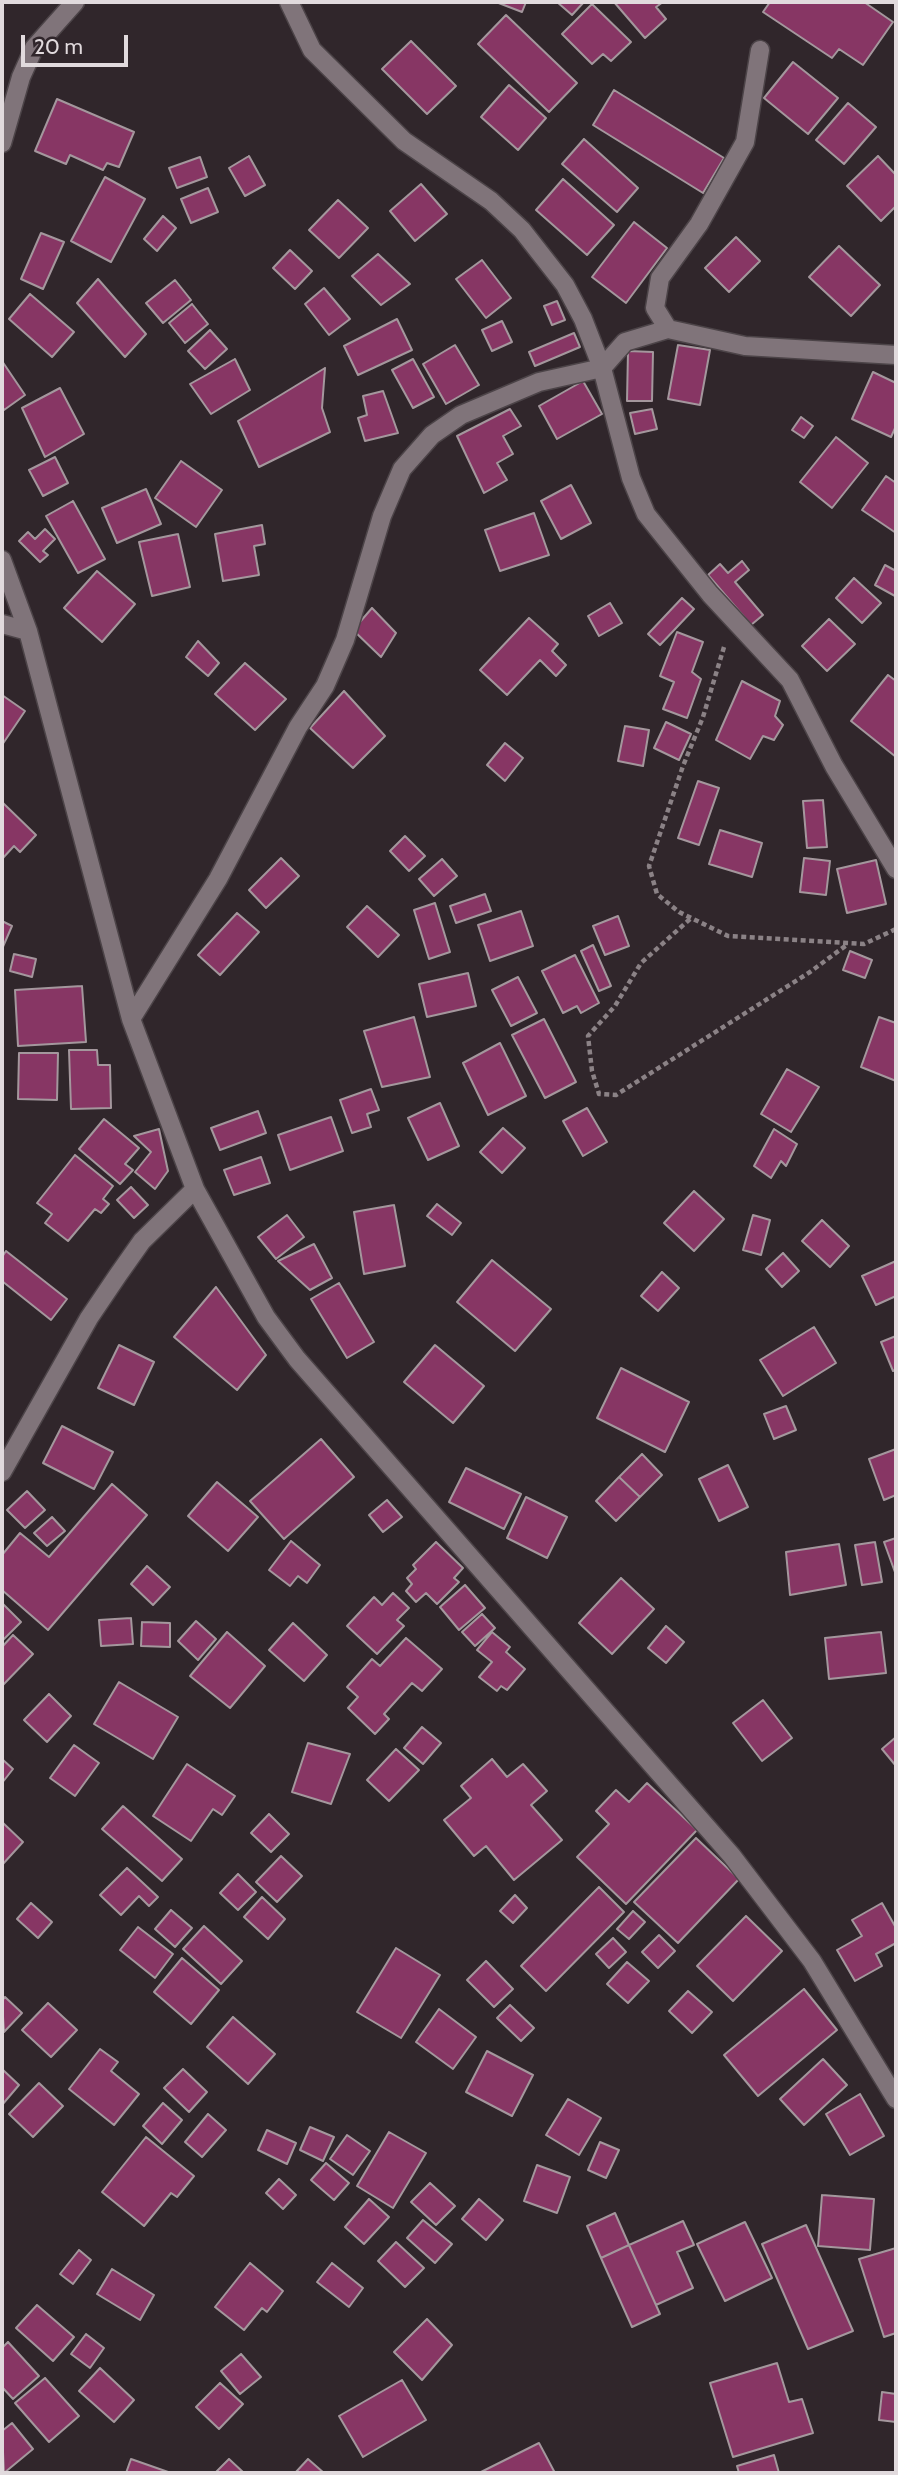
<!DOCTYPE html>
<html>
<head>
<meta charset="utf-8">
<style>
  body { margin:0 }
  #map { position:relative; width:898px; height:2475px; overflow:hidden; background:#30262b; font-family:Cabin,sans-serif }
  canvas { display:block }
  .frame { position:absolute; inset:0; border:4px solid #e1dadd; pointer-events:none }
  .scale { position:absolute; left:21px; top:35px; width:107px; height:32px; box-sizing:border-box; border:4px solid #e1dadd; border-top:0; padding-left:9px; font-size:21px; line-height:24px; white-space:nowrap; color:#e1dadd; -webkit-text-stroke:5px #30262b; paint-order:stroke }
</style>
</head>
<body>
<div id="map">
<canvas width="898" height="2475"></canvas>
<div class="frame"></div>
<div class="scale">20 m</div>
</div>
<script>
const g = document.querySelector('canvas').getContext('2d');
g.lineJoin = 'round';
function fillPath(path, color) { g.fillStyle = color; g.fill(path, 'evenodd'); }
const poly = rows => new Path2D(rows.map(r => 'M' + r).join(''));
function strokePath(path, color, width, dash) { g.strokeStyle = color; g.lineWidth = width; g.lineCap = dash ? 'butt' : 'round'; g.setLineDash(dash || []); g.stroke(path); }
const building = poly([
  [496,2,526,2,522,12,496,2],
  [557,2,584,2,572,15,557,2],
  [614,2,663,2,656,7,666,19,645,38,614,2],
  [770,2,864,2,893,22,863,65,839,49,832,58,763,12,770,2],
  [592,4,631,42,611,61,603,54,592,64,562,34,592,4],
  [506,15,577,83,549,112,478,44,506,15],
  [411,41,456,86,427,114,382,69,411,41],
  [793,62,838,98,808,134,764,98,793,62],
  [509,85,546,118,518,150,481,117,509,85],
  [614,90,724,158,703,193,593,125,614,90],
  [57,99,134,132,119,167,107,163,103,170,70,155,66,164,35,151,57,99],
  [848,103,876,127,844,164,816,140,848,103],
  [584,139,638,188,617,212,562,164,584,139],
  [249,156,265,185,245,196,229,168,249,156],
  [878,156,896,175,896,206,881,221,847,186,878,156],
  [200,157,207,177,177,188,169,168,200,157],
  [105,177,145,199,111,262,71,241,105,177],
  [563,179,614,225,587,255,536,210,563,179],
  [421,184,447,214,415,241,390,211,421,184],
  [208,188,218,212,191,223,181,199,208,188],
  [338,200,368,228,339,258,309,230,338,200],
  [163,216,176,228,157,251,144,239,163,216],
  [634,222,667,248,626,303,592,277,634,222],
  [41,233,64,242,43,289,21,279,41,233],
  [736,237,760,261,729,292,705,268,736,237],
  [839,246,880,285,851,316,809,277,839,246],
  [290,250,312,271,295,289,273,268,290,250],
  [378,254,410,284,381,305,352,276,378,254],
  [482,260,511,298,486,318,456,279,482,260],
  [98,279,146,334,125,357,77,303,98,279],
  [175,280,191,300,163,323,146,303,175,280],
  [324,288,350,319,329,335,305,304,324,288],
  [30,294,74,332,52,357,9,319,30,294],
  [557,301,565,320,552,325,544,306,557,301],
  [192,304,208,324,185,343,169,323,192,304],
  [397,319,412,350,358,375,344,346,397,319],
  [502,321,512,342,492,351,482,330,502,321],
  [210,330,227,349,205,369,188,351,210,330],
  [574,333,580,347,535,366,529,352,574,333],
  [455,345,479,385,446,404,423,364,455,345],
  [678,345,710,350,700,405,668,399,678,345],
  [628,351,653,352,652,401,627,401,628,351],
  [235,359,250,390,211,414,190,384,235,359],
  [413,359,434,397,413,408,392,370,413,359],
  [2,361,25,395,4,410,2,406,2,361],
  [325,368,322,408,330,432,259,467,238,421,325,368],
  [873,372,896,383,896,426,891,437,852,419,873,372],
  [583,381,602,414,557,439,539,406,583,381],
  [60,388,84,434,45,457,22,408,60,388],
  [383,391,398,433,365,441,358,418,367,415,363,396,383,391],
  [510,409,521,426,503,436,513,454,497,463,507,480,484,493,457,436,510,409],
  [652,409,657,429,635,434,630,413,652,409],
  [801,417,813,426,804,438,792,430,801,417],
  [836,437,868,463,832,508,800,482,836,437],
  [55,457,68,483,43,496,29,470,55,457],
  [181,461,222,490,196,527,155,498,181,461],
  [886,476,896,483,896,533,862,510,886,476],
  [571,485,591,523,561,539,541,501,571,485],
  [146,489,161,524,117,543,102,508,146,489],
  [73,501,105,559,78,573,46,516,73,501],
  [534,513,549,555,500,571,485,530,534,513],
  [262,525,265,544,254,546,259,575,223,581,215,534,262,525],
  [45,529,55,539,43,551,48,555,40,562,19,541,28,532,35,539,45,529],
  [178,534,190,587,152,596,139,542,178,534],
  [742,561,749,570,735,582,763,615,751,625,708,575,720,564,728,573,742,561],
  [885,565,896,571,895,596,875,585,885,565],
  [97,571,135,604,102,642,64,608,97,571],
  [854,578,881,603,862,623,836,598,854,578],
  [682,598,694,609,660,645,648,634,682,598],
  [610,603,622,623,599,636,588,616,610,603],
  [372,608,396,633,381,657,353,630,372,608],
  [529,618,558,644,552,651,566,665,556,676,540,660,507,695,480,670,529,618],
  [829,619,855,644,827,671,802,646,829,619],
  [677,632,703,642,692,672,701,679,687,718,663,709,674,682,660,676,677,632],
  [198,641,219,663,208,676,186,657,198,641],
  [245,663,286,699,255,730,215,694,245,663],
  [888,675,896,681,896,757,851,721,888,675],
  [742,681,780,701,775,716,783,725,774,740,763,736,750,759,716,740,742,681],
  [344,691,385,736,353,768,310,728,344,691],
  [2,695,25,711,2,745,2,695],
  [666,722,691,734,679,760,654,748,666,722],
  [625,726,649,730,643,766,618,761,625,726],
  [505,743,523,758,505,781,487,765,505,743],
  [698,781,719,788,699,845,678,838,698,781],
  [823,800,827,847,807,848,803,801,823,800],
  [2,802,36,835,20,852,14,846,2,859,2,802],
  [720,830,762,843,752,877,709,864,720,830],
  [405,836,425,856,409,871,390,851,405,836],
  [281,858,299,876,266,908,249,890,281,858],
  [804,858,830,861,826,895,800,892,804,858],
  [442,859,457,876,434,896,419,879,442,859],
  [876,860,886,904,847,913,837,869,876,860],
  [485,894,491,911,456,923,450,906,485,894],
  [435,903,450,952,429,959,414,910,435,903],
  [367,906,399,935,378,957,347,927,367,906],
  [521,911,533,946,490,961,478,925,521,911],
  [237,913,259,932,220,975,198,955,237,913],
  [618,916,629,946,605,955,593,926,618,916],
  [2,921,12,926,2,949,2,921],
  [593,945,611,986,599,991,581,951,593,945],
  [850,951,872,960,865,978,843,970,850,951],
  [14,954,36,959,32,977,10,971,14,954],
  [575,955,599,1003,581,1013,577,1006,563,1013,542,971,575,955],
  [468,973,476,1006,427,1017,419,984,468,973],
  [518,977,537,1013,511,1026,492,990,518,977],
  [82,986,86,1042,18,1046,15,990,82,986],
  [414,1017,430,1077,382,1087,364,1031,414,1017],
  [879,1017,896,1023,896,1081,861,1067,879,1017],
  [544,1019,576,1082,545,1098,512,1035,544,1019],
  [500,1043,526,1096,488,1115,463,1063,500,1043],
  [69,1050,97,1050,98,1065,110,1065,111,1108,71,1109,69,1050],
  [19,1053,58,1053,57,1100,18,1099,19,1053],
  [787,1069,819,1087,791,1132,761,1114,787,1069],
  [371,1089,379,1110,367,1114,371,1127,352,1133,340,1100,371,1089],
  [440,1103,459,1146,428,1160,408,1118,440,1103],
  [587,1108,607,1142,583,1156,563,1121,587,1108],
  [258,1111,266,1133,220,1150,211,1128,258,1111],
  [331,1117,343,1151,290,1170,278,1135,331,1117],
  [104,1119,139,1148,125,1164,133,1170,120,1184,79,1149,104,1119],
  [503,1128,525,1148,502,1173,480,1152,503,1128],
  [159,1129,168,1171,155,1189,135,1172,151,1152,134,1136,159,1129],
  [774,1129,797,1144,786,1166,781,1161,771,1178,754,1166,774,1129],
  [75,1155,113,1186,103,1199,109,1204,101,1213,95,1209,68,1241,45,1223,52,1214,37,1203,75,1155],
  [261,1157,270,1183,234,1195,224,1170,261,1157],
  [131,1187,148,1205,134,1218,117,1200,131,1187],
  [694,1191,724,1219,694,1251,664,1223,694,1191],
  [437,1204,461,1223,452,1235,427,1216,437,1204],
  [394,1205,405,1266,364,1274,354,1212,394,1205],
  [287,1215,304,1237,276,1259,258,1237,287,1215],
  [753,1215,770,1220,761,1255,743,1250,753,1215],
  [822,1220,849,1246,830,1267,802,1241,822,1220],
  [314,1244,332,1278,310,1290,278,1261,314,1244],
  [6,1251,67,1299,51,1320,2,1281,2,1257,6,1251],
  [783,1253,799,1271,782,1287,766,1269,783,1253],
  [492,1260,551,1309,515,1351,457,1302,492,1260],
  [896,1261,896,1296,876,1305,862,1276,896,1261],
  [662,1272,679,1288,658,1311,641,1296,662,1272],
  [339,1283,374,1342,347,1358,311,1299,339,1283],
  [216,1287,266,1355,237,1390,174,1337,216,1287],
  [814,1327,836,1363,783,1396,760,1360,814,1327],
  [896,1336,896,1370,893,1371,881,1342,896,1336],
  [119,1345,154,1362,134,1405,98,1388,119,1345],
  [435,1345,484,1386,453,1423,404,1382,435,1345],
  [621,1368,689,1402,665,1452,597,1418,621,1368],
  [786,1406,796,1430,774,1439,764,1414,786,1406],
  [62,1426,113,1452,94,1489,43,1463,62,1426],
  [321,1439,354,1477,284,1539,250,1501,321,1439],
  [896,1449,896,1495,884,1500,869,1459,896,1449],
  [642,1454,662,1475,640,1497,619,1477,642,1454],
  [728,1465,748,1507,719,1521,699,1479,728,1465],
  [466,1468,521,1494,504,1529,449,1502,466,1468],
  [619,1477,640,1497,616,1521,596,1501,619,1477],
  [217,1482,258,1517,228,1551,188,1516,217,1482],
  [112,1484,147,1515,48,1630,2,1590,2,1555,20,1533,49,1557,112,1484],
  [27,1491,45,1510,25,1528,7,1510,27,1491],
  [526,1497,567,1517,547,1558,507,1538,526,1497],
  [387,1500,402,1517,383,1532,369,1515,387,1500],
  [52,1517,65,1531,47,1546,34,1533,52,1517],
  [896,1538,896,1575,884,1542,896,1538],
  [291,1541,320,1565,307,1583,298,1576,290,1586,269,1570,291,1541],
  [436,1542,463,1568,454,1578,459,1582,437,1604,426,1593,416,1602,406,1591,412,1584,407,1578,416,1569,413,1565,436,1542],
  [875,1542,882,1582,862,1585,855,1545,875,1542],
  [839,1544,846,1585,790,1595,786,1552,839,1544],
  [147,1566,170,1587,153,1605,131,1584,147,1566],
  [621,1578,654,1609,612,1654,579,1623,621,1578],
  [465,1585,485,1608,459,1630,440,1607,465,1585],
  [393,1593,409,1608,397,1620,404,1626,377,1654,347,1626,374,1597,382,1605,393,1593],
  [2,1603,21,1622,2,1641,2,1603],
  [482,1614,495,1628,475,1646,462,1632,482,1614],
  [131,1618,133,1644,101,1646,99,1620,131,1618],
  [196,1621,216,1639,198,1660,178,1641,196,1621],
  [142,1622,170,1623,170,1647,141,1646,142,1622],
  [293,1623,327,1655,304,1681,269,1650,293,1623],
  [666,1626,684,1642,666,1663,648,1648,666,1626],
  [227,1632,265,1666,230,1708,190,1676,227,1632],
  [492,1632,510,1647,506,1652,525,1669,507,1690,501,1686,497,1691,479,1677,492,1662,477,1650,492,1632],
  [881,1632,886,1673,829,1679,825,1638,881,1632],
  [13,1635,33,1654,2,1686,2,1647,13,1635],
  [406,1638,442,1669,422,1691,412,1683,384,1714,389,1719,375,1734,348,1708,358,1697,347,1687,372,1659,380,1666,406,1638],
  [119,1682,178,1717,153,1759,94,1724,119,1682],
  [49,1694,71,1716,47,1742,24,1720,49,1694],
  [763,1700,792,1738,762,1761,733,1723,763,1700],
  [422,1727,441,1743,423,1764,404,1748,422,1727],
  [896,1737,896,1766,882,1749,896,1737],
  [308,1743,350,1754,331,1804,292,1792,308,1743],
  [74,1745,99,1763,75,1796,50,1778,74,1745],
  [396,1749,419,1770,389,1801,367,1780,396,1749],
  [2,1759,13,1769,2,1783,2,1759],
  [492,1759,507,1777,523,1764,547,1791,531,1805,562,1840,514,1880,486,1846,474,1856,444,1820,471,1798,461,1786,492,1759],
  [187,1764,235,1796,222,1815,213,1809,191,1841,153,1816,187,1764],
  [647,1783,697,1830,626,1904,577,1857,609,1824,596,1811,616,1790,629,1802,647,1783],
  [123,1806,182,1859,162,1881,102,1829,123,1806],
  [269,1814,289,1834,271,1852,251,1833,269,1814],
  [2,1822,23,1842,2,1865,2,1822],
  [696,1838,739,1879,678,1943,634,1902,696,1838],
  [281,1856,302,1876,277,1902,256,1882,281,1856],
  [127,1868,158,1897,149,1906,139,1896,121,1915,100,1895,127,1868],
  [238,1874,256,1892,238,1910,220,1893,238,1874],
  [599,1887,624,1912,546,1991,521,1966,599,1887],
  [515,1895,527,1908,513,1923,500,1911,515,1895],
  [262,1897,285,1919,268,1939,244,1917,262,1897],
  [31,1903,52,1922,38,1938,17,1919,31,1903],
  [882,1903,896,1928,896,1943,876,1954,882,1966,855,1981,837,1950,862,1936,852,1920,882,1903],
  [171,1910,192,1928,175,1947,155,1929,171,1910],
  [633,1911,645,1922,629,1939,617,1929,633,1911],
  [746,1916,782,1951,733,2001,697,1966,746,1916],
  [204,1926,242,1961,221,1984,183,1949,204,1926],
  [138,1927,173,1954,155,1978,120,1950,138,1927],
  [659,1935,675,1951,658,1968,642,1952,659,1935],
  [613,1938,626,1952,609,1968,596,1954,613,1938],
  [396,1948,440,1975,401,2038,357,2012,396,1948],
  [182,1958,219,1990,191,2024,154,1992,182,1958],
  [486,1961,513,1989,494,2007,467,1980,486,1961],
  [627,1962,649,1981,628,2003,607,1984,627,1962],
  [804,1989,837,2030,758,2096,724,2055,804,1989],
  [688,1991,712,2012,692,2033,669,2011,688,1991],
  [5,1997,22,2013,4,2032,2,2001,5,1997],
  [48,2003,77,2030,51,2057,22,2030,48,2003],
  [510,2005,534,2028,521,2041,497,2018,510,2005],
  [439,2009,476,2037,453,2069,416,2042,439,2009],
  [233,2017,275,2054,248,2084,207,2047,233,2017],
  [100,2049,118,2062,111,2071,139,2094,114,2125,69,2089,100,2049],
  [487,2051,533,2075,512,2116,466,2092,487,2051],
  [823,2059,847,2085,804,2125,780,2099,823,2059],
  [2,2069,19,2085,2,2105,2,2069],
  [183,2069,207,2092,189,2112,164,2088,183,2069],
  [39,2083,63,2106,33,2137,9,2114,39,2083],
  [860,2094,884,2136,850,2155,826,2114,860,2094],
  [568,2099,601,2118,579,2155,546,2135,568,2099],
  [163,2103,182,2120,162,2144,143,2126,163,2103],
  [208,2114,226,2130,202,2157,185,2142,208,2114],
  [310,2127,334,2137,323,2161,300,2150,310,2127],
  [267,2130,296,2143,287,2164,258,2150,267,2130],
  [389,2132,426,2153,393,2208,357,2186,389,2132],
  [347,2135,370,2151,353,2175,330,2159,347,2135],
  [146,2137,194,2176,177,2197,171,2193,144,2226,102,2192,146,2137],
  [600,2142,619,2150,606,2178,588,2170,600,2142],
  [326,2163,349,2183,334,2200,311,2180,326,2163],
  [537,2165,570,2177,557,2213,524,2201,537,2165],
  [279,2179,296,2195,283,2209,266,2193,279,2179],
  [430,2183,455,2206,436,2225,411,2202,430,2183],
  [822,2195,874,2199,870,2250,818,2246,822,2195],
  [369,2199,389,2217,364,2244,345,2227,369,2199],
  [479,2199,503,2220,486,2240,462,2219,479,2199],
  [615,2213,629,2245,601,2258,587,2226,615,2213],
  [423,2220,452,2244,435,2263,407,2238,423,2220],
  [683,2221,694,2245,677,2252,693,2288,656,2305,629,2245,683,2221],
  [745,2222,772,2278,725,2301,697,2244,745,2222],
  [806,2225,853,2331,808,2349,762,2244,806,2225],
  [396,2242,424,2268,405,2287,378,2261,396,2242],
  [629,2245,660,2314,632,2327,601,2258,629,2245],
  [896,2248,896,2333,884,2337,859,2259,896,2248],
  [79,2250,91,2260,73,2284,60,2274,79,2250],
  [250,2263,283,2291,267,2312,262,2308,244,2330,215,2307,250,2263],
  [332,2263,363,2288,349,2307,317,2282,332,2263],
  [112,2269,154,2295,140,2320,97,2294,112,2269],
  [37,2305,74,2337,53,2361,16,2328,37,2305],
  [427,2319,452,2345,422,2380,394,2352,427,2319],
  [86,2334,104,2348,90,2368,71,2354,86,2334],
  [8,2342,39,2376,13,2399,2,2387,2,2348,8,2342],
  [241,2354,261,2377,240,2394,221,2371,241,2354],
  [777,2363,789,2402,802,2399,813,2433,733,2457,710,2383,777,2363],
  [100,2368,134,2400,114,2422,79,2391,100,2368],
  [45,2378,79,2416,49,2442,15,2403,45,2378],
  [402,2380,426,2420,363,2457,339,2416,402,2380],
  [220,2383,243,2404,219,2429,196,2407,220,2383],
  [882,2392,896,2394,896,2422,879,2420,882,2392],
  [12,2423,33,2449,4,2473,2,2431,12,2423],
  [539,2443,555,2473,479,2473,539,2443],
  [774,2455,779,2473,739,2473,737,2466,774,2455],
  [131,2459,171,2473,126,2473,131,2459],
  [229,2459,244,2473,215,2473,229,2459],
  [308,2459,324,2473,295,2473,308,2459]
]);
fillPath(building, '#873664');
strokePath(building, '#a4979d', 2);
const minor = poly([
  [289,2,312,50,404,141,491,201,522,230,565,285,583,319,602,368,631,478,646,514,710,594,790,680,834,766,896,869],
  [2,143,21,77,34,48,75,2],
  [668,329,655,308,660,278,699,224,745,142,760,50],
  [2,560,28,631,131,1019,195,1189,266,1317,297,1359,732,1856,812,1961,896,2099],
  [2,624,28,631],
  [131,1019,218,879,298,727,325,686,345,640,382,516,402,469,432,435,461,415,539,382,602,368,625,342,668,329,745,346,896,355],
  [2,1472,89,1318,118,1275,142,1241,195,1189]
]);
strokePath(minor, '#4c4448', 21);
strokePath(poly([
  [724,647,703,717,683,766,649,866,657,894,679,912,728,936,864,944,896,929],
  [690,919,641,963,615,1006,588,1036,592,1071,599,1094,616,1095,810,972,848,944]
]), '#8b8286', 4.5, [5, 3.5]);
strokePath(minor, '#80747a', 18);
</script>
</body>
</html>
